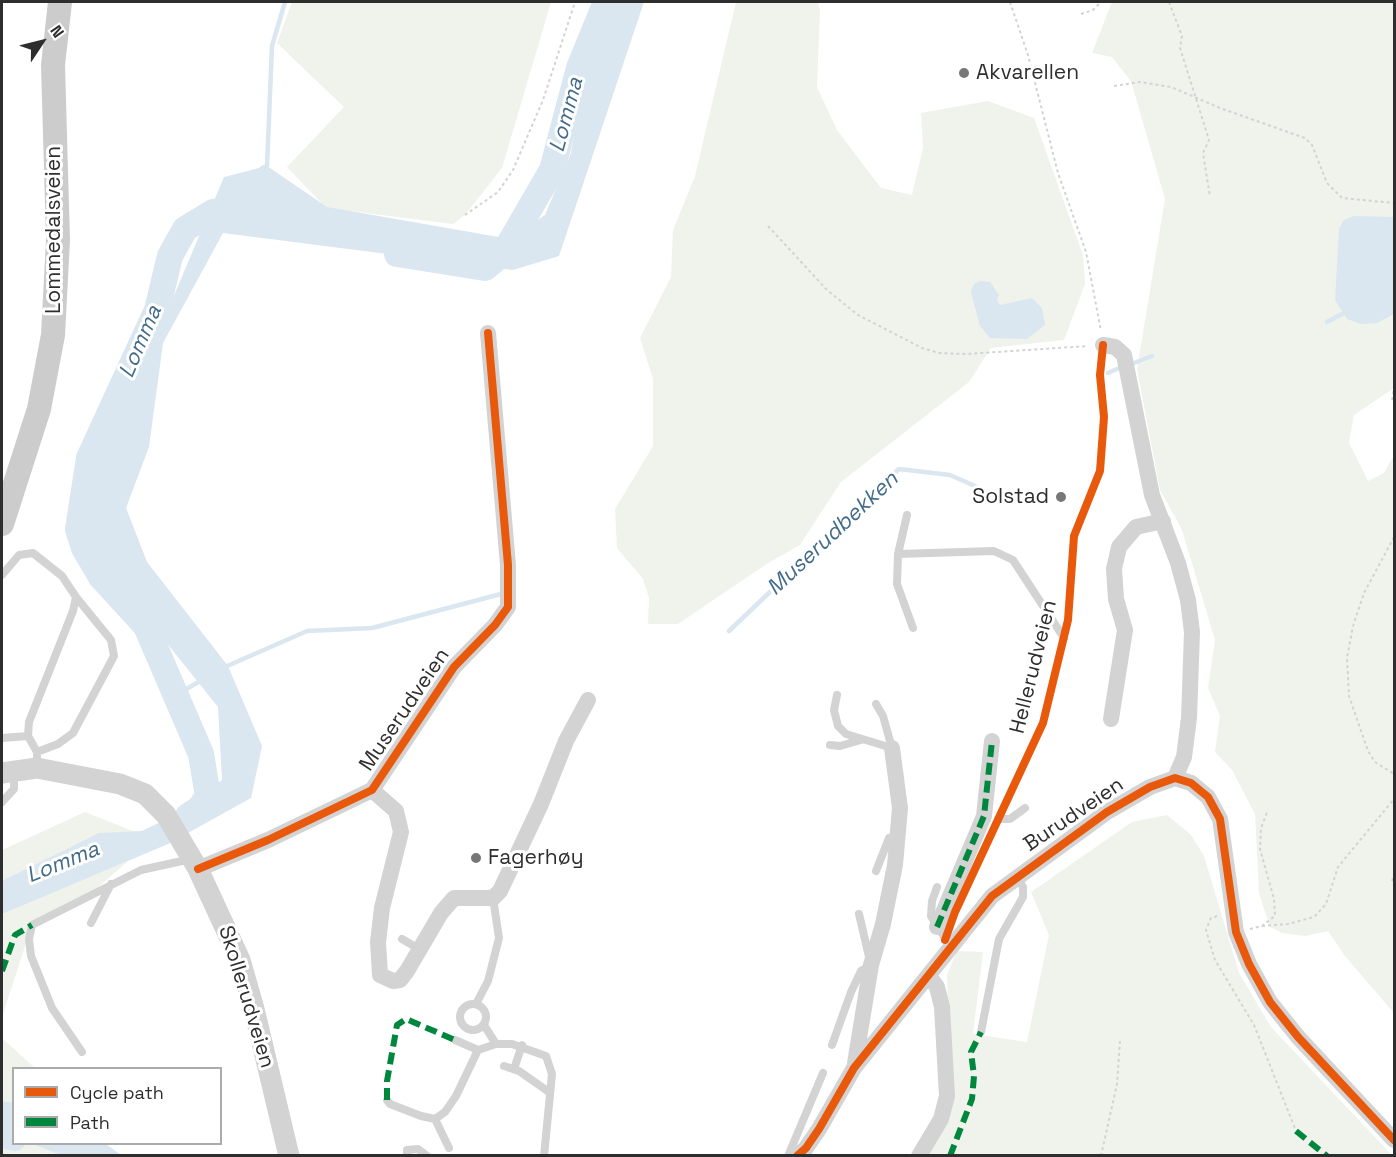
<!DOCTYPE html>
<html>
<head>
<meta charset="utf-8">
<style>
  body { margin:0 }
  #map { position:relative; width:1396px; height:1157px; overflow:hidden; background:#fff; font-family:"Space Grotesk",sans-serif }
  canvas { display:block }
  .frame { position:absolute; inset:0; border:3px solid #2e2e2e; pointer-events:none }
  .legend { position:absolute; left:12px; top:1067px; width:210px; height:78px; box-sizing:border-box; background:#fff; border:2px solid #ababab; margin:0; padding:8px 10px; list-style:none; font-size:18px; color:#2e2e2e }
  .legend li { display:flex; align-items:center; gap:12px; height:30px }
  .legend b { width:30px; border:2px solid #ababab }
  .north { position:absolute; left:12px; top:12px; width:60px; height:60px; -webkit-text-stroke:4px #fff; paint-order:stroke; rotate:55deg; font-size:16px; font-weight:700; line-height:24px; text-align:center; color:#2e2e2e }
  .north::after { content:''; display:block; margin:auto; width:21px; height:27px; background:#2e2e2e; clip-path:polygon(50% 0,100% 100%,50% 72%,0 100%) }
</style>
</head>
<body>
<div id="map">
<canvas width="1396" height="1157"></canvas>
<div class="frame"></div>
<ul class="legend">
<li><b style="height:8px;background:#e8590c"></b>Cycle path</li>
<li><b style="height:8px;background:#00873e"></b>Path</li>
</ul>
<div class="north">N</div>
</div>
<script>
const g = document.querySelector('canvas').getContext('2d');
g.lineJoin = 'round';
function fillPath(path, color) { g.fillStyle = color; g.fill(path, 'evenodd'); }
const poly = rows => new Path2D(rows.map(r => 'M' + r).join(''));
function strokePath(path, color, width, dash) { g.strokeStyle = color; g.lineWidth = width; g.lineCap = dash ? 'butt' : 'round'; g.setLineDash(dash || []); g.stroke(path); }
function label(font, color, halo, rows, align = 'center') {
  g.font = font + ' "Space Grotesk",sans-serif'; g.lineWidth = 6; g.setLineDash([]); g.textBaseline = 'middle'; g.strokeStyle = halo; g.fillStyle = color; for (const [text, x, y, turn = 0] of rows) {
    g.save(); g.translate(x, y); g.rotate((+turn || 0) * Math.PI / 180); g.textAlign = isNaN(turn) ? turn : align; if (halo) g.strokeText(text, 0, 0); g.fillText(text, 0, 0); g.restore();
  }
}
fillPath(poly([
  [292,2,551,2,502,168,465,215,453,224,326,208,287,167,344,107,277,43],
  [736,2,818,2,820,11,817,87,837,130,881,188,912,195,923,148,921,113,988,101,1034,118,1083,255,1085,284,1064,340,991,348,969,382,841,482,800,545,768,563,678,624,648,624,649,598,643,579,617,548,615,509,653,446,653,379,640,338,671,277,673,230,695,176],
  [1112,2,1394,2,1394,388,1354,415,1349,443,1368,481,1384,473,1394,455,1394,1013,1344,955,1328,931,1305,936,1282,933,1270,927,1259,893,1255,814,1232,770,1215,752,1220,716,1208,688,1215,640,1182,530,1160,490,1137,369,1165,199,1131,81,1112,57,1092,53],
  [85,812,153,839,86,898,32,925,2,1017,2,850],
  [1167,815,1191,835,1204,856,1239,973,1271,1027,1392,1155,926,1156,951,1111,947,975,957,951,983,952,973,1034,1027,1042,1049,935,1031,892,1132,822],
  [2,1038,35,1068,14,1068,14,1144,106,1144,115,1155,2,1155]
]), '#f0f3ec');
fillPath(poly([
  [614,2,644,2,559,256,513,270,223,233,163,343,149,447,126,508,147,562,228,666,262,746,251,798,168,844,2,914,2,881,99,833,142,831,179,813,222,780,218,707,86,542,117,367,162,324,224,177,267,166,327,207,510,239,545,215,571,153,586,65],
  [1354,216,1394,217,1394,314,1377,323,1361,324,1347,319,1335,300,1339,229,1344,220],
  [980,281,990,282,999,295,997,300,1000,305,1032,298,1042,308,1045,325,1027,339,990,338,980,326,971,292,974,284],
  [2,1101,13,1103,13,1137,2,1135],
  [33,1144,106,1144,121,1155,61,1155]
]), '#dae6f0');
strokePath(poly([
  [262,168,267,166,272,46,285,2],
  [1327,322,1344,313],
  [1134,363,1152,356],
  [1108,373,1117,369],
  [729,631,899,469,950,475,984,490],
  [225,667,307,631,372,628,501,594],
  [176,695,202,680]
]), '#dae6f0', 4.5);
strokePath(poly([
  [397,254,485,268,505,251,552,170,579,68,606,2],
  [188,816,200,808,208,796,201,754,146,626,101,577,84,548,78,529,89,458,157,310,170,256,185,229,213,212,241,211],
  [2,1135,14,1138]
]), '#dae6f0', 26);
strokePath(poly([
  [1010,2,1028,55,1058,173,1086,252,1101,331],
  [1169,2,1182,36,1180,48,1209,140,1203,153,1210,197],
  [1081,14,1093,10,1101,2],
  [1114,86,1140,82,1171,87,1220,108,1305,138,1312,145,1327,183,1342,198,1394,203],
  [465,215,498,192,513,170,543,100,575,2],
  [768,226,827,290,858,315,922,348,939,353,966,354,1088,346],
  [1392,400,1394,388],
  [1394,537,1364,593,1353,626,1347,658,1349,696,1368,751,1375,762,1394,774],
  [1392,881,1394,875],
  [1217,916,1211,918,1206,930,1215,960,1254,1025,1296,1131],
  [1262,926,1288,924,1314,917,1326,904,1338,867,1394,799],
  [1250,929,1262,926,1275,916,1274,899,1260,849,1261,828,1268,810],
  [1101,1156,1117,1084,1120,1041]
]), '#d3d3d3', 2, [3, 3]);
strokePath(poly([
  [898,554,907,515],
  [2,575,19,555,33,553,62,576,76,597,73,611,29,722,28,736,37,752,37,768],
  [913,628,897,584,898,554,994,551,1013,560,1064,638],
  [837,695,834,710,838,726,846,734,892,748,883,716,876,704],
  [2,738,28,736],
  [830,745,840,746,861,740],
  [37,752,58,744,73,733,114,656,111,640,76,597],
  [2,802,14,789,14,772],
  [998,819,1010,819,1025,808],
  [876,871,889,838,897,836],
  [937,887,932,901,931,916,950,946],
  [91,923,111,884],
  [402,939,419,949],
  '460 1017a13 13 0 1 1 26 0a13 13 0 1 1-26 0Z',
  [476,1004,488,981,499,938,493,898],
  [484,1025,496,1044],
  [981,1032,999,939,1023,897,1023,887,1017,877],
  [455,1040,478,1050,496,1044,512,1044,546,1056,552,1074,544,1156],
  [832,1045,851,992,861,971,871,965,859,914],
  [82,1052,52,1008,31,956,29,939,32,925,141,870,191,859],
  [504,1066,519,1071,549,1092],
  [514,1069,522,1045],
  [387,1100,390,1104,421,1116,435,1119,445,1112,456,1096,478,1050],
  [435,1119,449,1148],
  [407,1156,407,1150,418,1149,427,1156],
  [788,1156,823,1073]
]), '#d3d3d3', 8);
strokePath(poly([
  [1103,345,1115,347,1124,355,1152,495,1178,563,1188,600,1192,632,1189,718,1184,757,1175,778],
  [1111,719,1125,630,1116,599,1114,569,1119,547,1136,527,1163,521],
  [372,790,396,811,401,832,382,908,378,942,380,975,393,981,400,980,407,971,441,913,454,898,493,898,500,891,541,804,566,741,588,700],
  [198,869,268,840,372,790,454,667,495,625,508,607,508,565,488,333],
  [937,927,984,816,992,741],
  [855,1063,871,965,883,924,895,865,900,808,892,748],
  [797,1156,806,1148,819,1129,854,1068,992,896,1107,812,1150,787,1175,778,1191,783,1208,797,1220,819,1236,932,1249,964,1270,1002,1298,1037,1394,1140],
  [919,1156,941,1119,947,1096,942,1007,937,987,929,976]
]), '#d3d3d3', 16);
strokePath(poly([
  [2,773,37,768,120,784,145,794,166,815,198,869,240,960,254,1009,289,1156]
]), '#d3d3d3', 21);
strokePath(poly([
  [2,524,39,409,53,335,58,240,53,65,60,2]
]), '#ccc', 24);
strokePath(poly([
  [937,927,984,816,992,741],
  [2,971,15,935,32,925],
  [387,1100,387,1081,397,1025,406,1019,455,1040],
  [1296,1131,1327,1156],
  [950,1156,972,1099,974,1076,971,1052,981,1032]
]), '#00873e', 6, [12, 6]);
strokePath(poly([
  [198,869,268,840,372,790,454,667,495,625,508,607,508,565,488,333],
  [945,940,955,912,1043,723,1068,620,1074,536,1100,471,1104,417,1100,375,1103,345],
  [797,1156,806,1148,819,1129,854,1068,992,896,1107,812,1150,787,1175,778,1191,783,1208,797,1220,819,1236,932,1249,964,1270,1002,1298,1037,1394,1140]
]), '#e8590c', 8);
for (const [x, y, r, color] of [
  [964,73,6,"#777"],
  [1061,497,6,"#777"],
  [476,858,6,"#777"]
]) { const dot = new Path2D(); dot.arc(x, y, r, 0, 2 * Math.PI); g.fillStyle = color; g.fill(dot); strokePath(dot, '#fff', 2); }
label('21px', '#2e2e2e', '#fff', [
  ["Akvarellen",976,73],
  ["Solstad",1049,497,"right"],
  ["Fagerhøy",488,858]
], 'left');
label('21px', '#2e2e2e', '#fff', [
  ["Lommedalsveien",54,230,-90],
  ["Hellerudveien",1034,667,-76],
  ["Muserudveien",405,710,-56],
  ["Burudveien",1074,815,-34],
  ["Skollerudveien",246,997,73]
]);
label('italic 22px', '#426b89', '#fff', [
  ["Lomma",567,115,-75],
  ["Lomma",141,342,-67],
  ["Muserudbekken",833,534,-43],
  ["Lomma",63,863,-22]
]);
</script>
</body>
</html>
